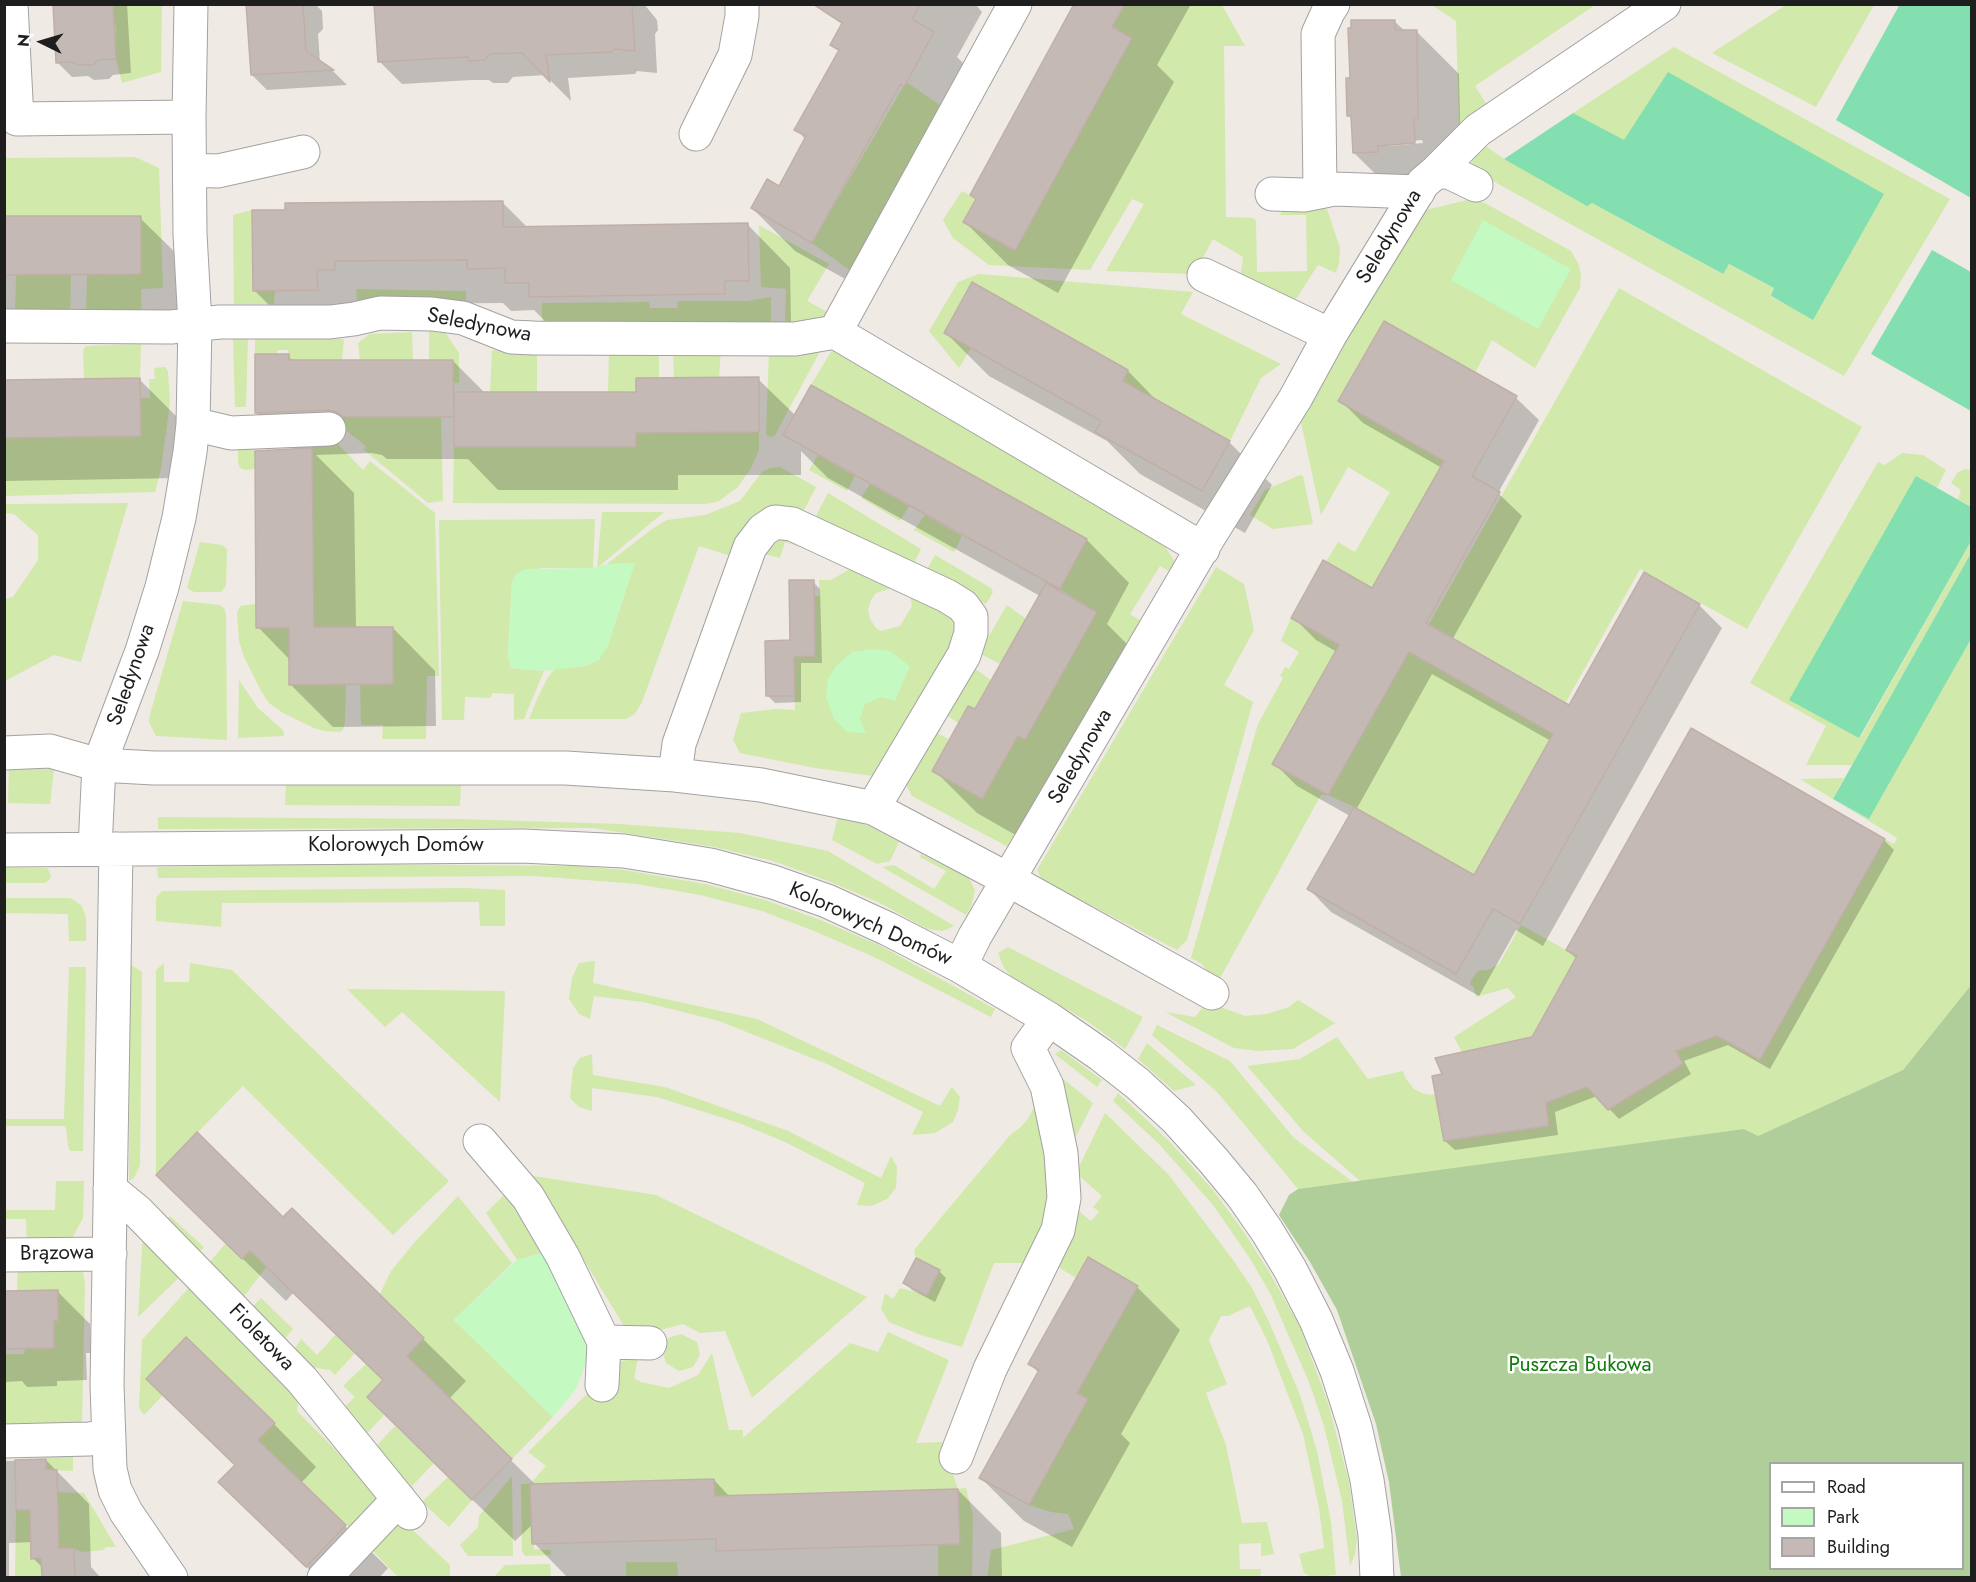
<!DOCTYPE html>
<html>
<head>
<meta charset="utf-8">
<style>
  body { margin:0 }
  #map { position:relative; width:1976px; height:1582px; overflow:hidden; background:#efeae4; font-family:Jost,sans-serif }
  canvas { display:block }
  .frame { position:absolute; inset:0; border:6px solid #1e1e1e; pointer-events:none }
  .legend { position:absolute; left:1769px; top:1462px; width:195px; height:108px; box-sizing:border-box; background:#fff; border:2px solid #a5a5a5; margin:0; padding:8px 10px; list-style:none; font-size:18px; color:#1e1e1e }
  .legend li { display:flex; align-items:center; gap:12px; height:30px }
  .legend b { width:30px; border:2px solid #a5a5a5 }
  .north { position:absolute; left:12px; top:12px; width:60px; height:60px; -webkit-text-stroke:4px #fff; paint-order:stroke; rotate:275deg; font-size:16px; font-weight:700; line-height:24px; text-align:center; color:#1e1e1e }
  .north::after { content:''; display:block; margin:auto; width:21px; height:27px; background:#1e1e1e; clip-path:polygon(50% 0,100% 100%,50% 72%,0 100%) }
</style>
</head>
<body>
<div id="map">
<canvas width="1976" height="1582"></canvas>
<div class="frame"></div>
<ul class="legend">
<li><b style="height:8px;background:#fff"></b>Road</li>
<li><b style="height:16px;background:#c4f9c2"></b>Park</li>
<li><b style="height:16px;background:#c4b9b4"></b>Building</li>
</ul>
<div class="north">N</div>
</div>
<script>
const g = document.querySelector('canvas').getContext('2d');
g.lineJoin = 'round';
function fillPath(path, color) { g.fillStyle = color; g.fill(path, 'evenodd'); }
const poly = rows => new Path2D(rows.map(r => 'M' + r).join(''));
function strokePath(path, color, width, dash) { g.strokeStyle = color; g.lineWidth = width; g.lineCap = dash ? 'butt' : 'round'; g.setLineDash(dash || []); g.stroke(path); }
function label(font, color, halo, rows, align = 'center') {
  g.font = font + ' Jost,sans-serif'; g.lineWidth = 5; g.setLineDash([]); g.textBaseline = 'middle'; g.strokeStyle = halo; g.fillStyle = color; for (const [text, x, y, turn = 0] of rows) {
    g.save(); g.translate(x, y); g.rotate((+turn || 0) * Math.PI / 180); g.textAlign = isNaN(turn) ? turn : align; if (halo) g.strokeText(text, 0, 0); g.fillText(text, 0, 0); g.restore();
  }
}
fillPath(poly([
  [113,5,162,5,161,72,122,83,116,59,116,26,110,21],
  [1125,5,1222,5,1245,46,1224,46,1226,217,1253,218,1256,221,1257,272,1307,271,1306,215,1280,215,1285,206,1326,206,1340,248,1339,263,1336,273,1318,265,1294,302,1240,279,1243,257,1213,239,1194,274,1106,271,1144,204,1132,199,1090,270,989,265,953,238,943,220,962,191,976,199,963,222,1015,251,1132,38,1113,26],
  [1432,5,1595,5,1475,86,1489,108,1459,131,1456,21],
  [1786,5,1874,5,1816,107,1712,53],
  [1674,47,1950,199,1844,376,1475,171,1472,162,1473,153,1479,148,1487,147,1504,159,1592,203,1722,274,1728,264,1774,288,1771,297,1813,319,1624,141,1573,113],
  [906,82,943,107,855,274,812,243],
  [135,157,159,168,163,288,141,289,142,321,86,319,87,274,140,216,5,216,4,158],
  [1467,200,1485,203,1571,251,1578,263,1581,274,1580,288,1535,368,1492,340,1475,373,1384,321,1338,401,1444,461,1372,588,1326,562,1338,542,1355,552,1390,492,1348,467,1321,515,1299,413,1385,278,1385,274,1426,210],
  [252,210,253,291,275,291,274,304,234,304,233,215],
  [759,225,829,264,807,301,829,313,824,317,808,322,785,323,786,289,761,287],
  [979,274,1193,292,1181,314,1281,364,1261,378,1230,441,1124,381,1128,370,973,282,945,333,971,348,959,368,929,331,958,282],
  [16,275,71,275,70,319,15,312],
  [1619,288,1862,427,1747,629,1640,569,1566,702,1429,624],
  [356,289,466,291,466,304,357,302],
  [771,297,771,324,542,328,542,303,649,302,650,308,677,308,678,301,748,301],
  [429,330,445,332,459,353,459,383,454,383,453,360,429,360],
  [412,332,413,360,360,360,358,343,370,334],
  [233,338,248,338,246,407,235,407],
  [255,338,344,339,342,360,289,360,288,350,277,350,277,354,255,354],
  [141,344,140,378,84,379,83,350,86,346],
  [824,344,775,435,773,437,768,436,766,434,769,349],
  [721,349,719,377,674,378,673,350],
  [492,350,537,353,537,392,490,392],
  [609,350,659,350,659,378,637,378,636,391,608,392],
  [832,350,1161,540,1175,562,1169,571,1160,566,1130,614,1149,626,1012,849,912,796,905,783,935,727,941,730,938,734,949,739,932,771,983,799,1018,736,1025,739,1097,612,1060,589,1087,539,811,385],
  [165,367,168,371,170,403,161,469,155,492,5,496,4,438,141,435,141,398,150,398,149,379,155,379,154,368],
  [333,417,441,417,443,501,428,503,364,450,366,446,344,429],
  [759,432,759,450,751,468,738,487,719,501,706,504,453,503,454,447,635,447,637,433],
  [338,440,338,444,363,470,370,461,435,513,439,676,427,676,426,739,382,739,383,725,361,725,360,684,394,684,393,627,314,627,312,447,255,448,255,469,245,470,240,468,238,463,238,448],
  [1902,453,1923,455,1946,470,1937,488,1916,477,1860,738,1971,541,1971,553,1852,765,1806,765,1826,726,1750,683,1878,462,1885,465],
  [818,455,855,476,847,491,809,470],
  [780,467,816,487,801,516,731,556,699,546,642,702,635,714,626,719,529,719,538,697,548,677,555,669,585,666,599,660,635,563,607,564,652,529,667,520,705,515,740,501,762,472,770,468],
  [1965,469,1971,470,1971,507,1958,499,1961,490,1951,483,1958,472],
  [1300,475,1303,476,1313,524,1273,529,1250,515,1265,490],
  [870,484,909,506,900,521,861,498],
  [828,493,921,549,911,569,813,522],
  [128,503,81,662,54,655,5,681,5,599,13,597,38,560,38,535,14,514,5,513,5,504],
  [602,512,664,512,597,568],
  [925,515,962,536,954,552,914,530],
  [595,519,593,568,540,568,512,582,508,654,511,668,544,671,524,719,514,720,514,694,492,693,491,698,465,697,464,720,442,720,439,520],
  [789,537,820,553,785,542,780,558,764,554,779,540],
  [200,542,222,545,227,549,226,586,221,592,194,592,187,588],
  [935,555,991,588,993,592,986,604,924,575],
  [857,565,892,588,876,593,871,600,868,609,870,619,876,628,881,631,900,626,912,606,910,595,955,611,957,645,873,776,815,768,740,753,733,740,741,713,776,709,795,710,794,656,814,596,820,596,819,580,831,580],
  [1216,567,1244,584,1254,630,1224,685,1253,702,1187,940,1177,950,1042,880,1037,870],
  [183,601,219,605,224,608,226,614,227,740,156,736,149,722,150,714],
  [256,604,289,628,289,685,346,684,345,722,343,730,340,732,325,731,314,728,283,713,269,703,261,691,244,657,239,641,237,613,240,606],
  [1007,605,1026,619,1000,664,979,653],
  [1291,618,1339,645,1273,763,1328,795,1409,652,1553,734,1474,875,1354,807,1328,795,1321,795,1219,980,1207,972,1202,964,1191,958,1258,724,1283,678,1280,676,1285,667,1289,669,1299,652,1281,641],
  [1971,639,1971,985,1903,1070,1758,1136,1744,1129,1361,1182,1303,1131,1247,1066,1300,1059,1337,1037,1368,1079,1403,1071,1406,1079,1414,1089,1424,1094,1436,1095,1444,1142,1472,1131,1474,1137,1549,1126,1546,1103,1587,1087,1608,1110,1683,1064,1676,1051,1717,1036,1760,1060,1885,839,1894,844,1897,838,1800,779,1844,778,1833,799,1869,819],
  [971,666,991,680,975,709,968,706,958,723,944,713],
  [239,680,258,708,283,730,284,736,238,738],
  [9,766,54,769,50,804,8,803],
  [286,782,461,783,460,806,285,805],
  [838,816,867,825,899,842,890,861,877,864,832,840],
  [158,817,460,819,620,824,740,833,828,851,954,926,943,931,927,929,880,903,828,881,773,861,714,847,593,828,158,829],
  [921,854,968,877,975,890,971,907,966,915,882,867,894,865,934,889,946,871,920,857],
  [344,864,579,866,624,870,705,884,765,900,823,921,881,946,995,1009,991,1017,876,958,819,933,762,911,700,895,637,884,535,876,158,878,157,868,160,867],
  [5,868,47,868,51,875,50,879,45,883,5,883],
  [464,888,505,890,505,926,480,926,479,902,222,903,221,927,156,921,156,898,162,891],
  [5,898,70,898,75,901,81,905,86,917,86,941,69,941,68,914,5,913],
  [1521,925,1577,956,1532,1037,1462,1052,1454,1037,1516,997,1508,988,1476,997,1473,986,1471,986,1470,982,1478,971,1488,970,1499,964],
  [1008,947,1143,1017,1125,1049,1087,1021,1012,977,1004,968,998,953],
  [595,961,593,983,757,1019,940,1106,952,1087,960,1097,958,1110,953,1122,935,1133,912,1135,923,1112,827,1064,719,1021,643,1002,594,996,590,1019,579,1014,569,999,572,978,579,963],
  [164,963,164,982,189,982,190,963,232,970,449,1181,393,1235,243,1086,156,1175,156,970],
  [130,964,142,972,140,1165,134,1178,129,1181],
  [69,967,86,967,83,1151,70,1151,68,1146,66,1128,64,1126,5,1126,5,1119,64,1119],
  [347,989,505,991,500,1102,402,1012,385,1027],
  [1298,1000,1335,1023,1293,1049,1258,1051,1234,1048,1165,1012,1195,1017,1207,1002,1245,1016,1267,1014,1289,1007],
  [1157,1025,1230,1061,1294,1138,1353,1182,1298,1189,1218,1093,1152,1035],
  [1147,1043,1196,1085,1174,1091,1138,1059],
  [1061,1050,1102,1080,1097,1087,1055,1054],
  [592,1054,593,1075,665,1087,788,1131,881,1178,891,1156,897,1167,896,1188,887,1199,871,1206,857,1205,865,1183,785,1142,739,1123,657,1097,592,1088,592,1111,579,1107,570,1098,573,1068,580,1058],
  [1057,1074,1093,1103,1070,1148],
  [1037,1082,1051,1212,1032,1263,994,1263,962,1347,921,1335,889,1322,881,1309,885,1293,893,1299,900,1288,927,1295,940,1270,916,1258,914,1250,1011,1134,1021,1127,1029,1117,1036,1104],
  [1118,1093,1170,1142,1213,1190,1243,1231,1268,1270,1300,1327,1328,1403,1349,1482,1357,1538,1355,1554,1350,1566,1342,1501,1324,1426,1309,1382,1270,1293,1251,1260,1213,1205,1160,1145,1113,1101],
  [1105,1113,1168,1174,1233,1260,1252,1288,1270,1324,1300,1395,1317,1451,1331,1522,1336,1575,1311,1577,1304,1573,1299,1554,1324,1548,1319,1508,1303,1434,1267,1340,1250,1306,1228,1316,1221,1316,1209,1340,1227,1384,1206,1393,1226,1445,1242,1523,1267,1522,1274,1554,1261,1556,1261,1543,1239,1544,1240,1569,1261,1569,1260,1577,987,1578,991,1550,1074,1529,1068,1514,1051,1512,1029,1505,1088,1399,1078,1392,1138,1286,1089,1258,1076,1278,1055,1265,1073,1206,1091,1221,1099,1212,1093,1207,1102,1196,1076,1173],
  [533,1176,656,1195,867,1297,752,1398,725,1331,700,1333,683,1324,650,1333,624,1326],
  [56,1181,84,1181,83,1218,69,1244,27,1245,26,1219,5,1219,4,1210,55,1210],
  [510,1189,549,1251,517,1260,486,1213],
  [458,1196,512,1263,454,1320,553,1417,512,1459,407,1356,424,1337,380,1294,391,1271,414,1243],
  [170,1216,204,1247,197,1254,164,1222],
  [143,1231,186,1271,138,1317],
  [226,1243,242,1259,250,1251,267,1266,242,1299,207,1265],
  [18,1263,82,1266,85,1284,82,1423,5,1431,4,1354,24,1354,25,1348,54,1348,54,1321,58,1320,58,1290,17,1291],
  [194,1282,299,1392,297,1411,381,1496,354,1532,258,1440,275,1423,186,1338,146,1379,163,1395,144,1415,139,1408,142,1340],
  [261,1298,293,1329,284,1340,251,1308],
  [888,1332,949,1360,916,1443,942,1442,958,1489,966,1488,973,1515,972,1577,938,1577,938,1545,960,1544,958,1489,715,1496,714,1479,530,1484,534,1549,551,1550,551,1555,525,1556,522,1551,521,1484,530,1484,546,1466,528,1452,587,1394,605,1395,616,1365,628,1358,638,1358,634,1378,641,1382,669,1388,698,1375,712,1353,729,1430,743,1430,743,1438,850,1343,878,1352],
  [336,1334,355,1353,335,1375,330,1370,311,1367,294,1350,301,1339,317,1355],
  [681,1334,697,1342,700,1355,693,1367,679,1371,666,1363,662,1351,668,1338],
  [366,1364,383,1380,367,1397,384,1415,359,1442,334,1417,355,1397,343,1386],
  [395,1426,434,1463,408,1490,371,1452],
  [73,1448,73,1471,52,1470,51,1492,84,1493,116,1547,105,1547,104,1550,81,1552,74,1548,32,1559,41,1558,42,1577,15,1578,16,1510,47,1509,46,1449],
  [512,1476,513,1556,468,1556,460,1545,478,1527,479,1516],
  [448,1477,472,1500,449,1527,422,1502],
  [398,1516,450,1565,450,1577,398,1577,370,1548],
  [626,1562,677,1562,678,1577,626,1577],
  [550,1564,551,1577,497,1578,495,1576,505,1565]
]), '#d1e9ab');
fillPath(poly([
  [1971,985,1971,1577,1401,1577,1389,1482,1376,1424,1337,1310,1310,1262,1279,1215,1289,1195,1298,1189,1744,1129,1758,1136,1903,1070],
  [1770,1464,1962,1464,1962,1568,1770,1568]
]), '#afce99');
fillPath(poly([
  [1483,220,1571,269,1538,329,1451,280],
  [635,563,608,646,599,660,585,666,544,671,511,668,508,655,512,582,515,575,525,569,593,568,607,564],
  [872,649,890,651,910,666,895,701,881,697,865,704,860,719,866,733,847,732,834,719,826,697,828,679,836,666,852,652],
  [549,1251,583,1319,587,1361,576,1389,553,1417,454,1320,513,1263,517,1260]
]), '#c4f9c2');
fillPath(poly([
  [1900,4,1971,5,1971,198,1836,120],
  [1668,72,1884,194,1813,320,1771,296,1774,288,1729,264,1723,274,1592,203,1587,206,1504,159,1573,113,1624,140],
  [1932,250,1971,272,1971,411,1871,354],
  [1916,476,1971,507,1971,541,1859,738,1789,700],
  [1971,553,1971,639,1869,819,1833,799]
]), '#83deb0');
fillPath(poly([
  [54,4,127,4,131,73,113,75,109,79,94,80,88,76,72,77,57,62],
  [248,4,315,4,322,11,323,29,318,34,320,62,333,71,347,85,267,90,252,75],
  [376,4,644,4,657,20,658,30,655,34,657,73,637,71,635,74,568,78,571,101,545,75,513,77,508,83,493,83,489,80,472,80,402,84,379,61],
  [844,4,975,4,982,12,957,57,976,76,856,285,795,251,752,208,780,188,806,140,796,129,840,52,832,45,843,24,836,18],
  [1071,4,1191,4,1157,65,1174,82,1058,293,1008,265,965,222,977,200,971,195,1074,8],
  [1394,21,1405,31,1416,31,1459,74,1461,160,1397,195,1354,153,1353,120,1348,115,1351,80],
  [1422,140,1423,143,1389,146,1389,143],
  [502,202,528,228,748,225,790,268,791,323,549,325,534,310,511,311,503,303,377,304,297,333,254,290,254,211],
  [4,217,140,218,183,260,183,316,4,314],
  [973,284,1128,371,1159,403,1229,442,1272,485,1245,533,1140,474,1107,441,989,376,946,333],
  [288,356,294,362,453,361,485,393,638,393,758,379,796,416,812,387,1087,540,1129,583,1107,624,1139,656,1026,841,977,813,934,770,976,711,1040,596,828,478,801,451,801,475,678,475,678,490,498,490,468,459,387,459,382,455,372,453,316,455,354,493,356,629,393,628,435,671,436,726,333,727,291,685,290,660,258,627,294,451,256,413],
  [139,379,182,422,184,478,4,481,4,382],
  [1516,398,1539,420,1498,493,1522,516,1452,640,1570,707,1699,605,1722,628,1543,946,1516,930,1479,996,1331,912,1309,889,1350,816,1297,786,1274,763,1337,652,1316,640,1293,617,1373,590,1442,468,1363,423,1340,400],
  [1432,674,1551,741,1475,877,1356,810],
  [813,582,820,589,822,663,801,663,801,702,775,703,768,696,792,642],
  [1692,730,1884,840,1894,850,1770,1069,1728,1045,1684,1061,1691,1074,1619,1119,1597,1096,1555,1112,1558,1135,1455,1150,1445,1141,1444,1075,1533,1038,1577,959,1567,950],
  [200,1217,283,1219,423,1339,466,1381,449,1399,536,1485,714,1480,730,1497,958,1490,1001,1533,1002,1578,568,1578,534,1543,533,1524,515,1541,411,1440,385,1381,294,1292,286,1301],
  [939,1271,946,1278,935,1302,912,1290,905,1283],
  [1137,1287,1180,1330,1121,1434,1130,1443,1072,1547,1024,1521,981,1478,1039,1373,1030,1364],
  [57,1291,90,1324,91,1353,86,1353,87,1380,57,1381,57,1386,27,1387,22,1381,4,1382,4,1292],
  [190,1422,274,1424,316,1467,301,1483,388,1568,379,1578,318,1578,263,1525,236,1466],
  [46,1460,89,1504,91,1567,101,1578,43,1578,43,1568,33,1558,33,1542,9,1543,9,1578,4,1578,4,1461]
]), '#0003');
const building = poly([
  [53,4,113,4,116,59,98,60,93,65,78,65,72,62,56,63,53,4],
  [246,4,303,4,306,51,334,70,251,75,246,4],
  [374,4,632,4,635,51,614,49,612,52,546,55,550,82,522,53,490,54,485,60,468,61,468,57,448,58,378,62,374,4],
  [813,4,920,4,912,19,934,32,904,87,900,85,812,243,751,208,767,179,779,186,806,136,794,130,839,50,830,45,842,23,813,4],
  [1074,4,1125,4,1112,27,1132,38,1015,251,963,222,976,199,970,195,1074,4],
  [1351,20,1395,20,1395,30,1417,30,1418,118,1414,118,1415,143,1378,146,1378,152,1353,153,1351,116,1347,116,1346,78,1350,78,1348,28,1351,28,1351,20],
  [503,201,503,227,748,223,749,281,725,281,725,294,529,297,529,283,505,283,505,268,467,269,467,260,335,261,335,270,317,270,318,290,253,291,252,210,285,210,285,203,503,201],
  [4,216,141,216,141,274,4,275,4,216],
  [972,282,1128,370,1123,381,1230,441,1202,491,1095,432,1101,421,944,333,972,282],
  [1384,321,1517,396,1472,476,1500,492,1426,623,1569,705,1644,572,1700,604,1520,924,1493,909,1456,974,1307,889,1354,807,1474,875,1553,734,1409,652,1328,795,1272,764,1339,645,1291,618,1323,560,1372,588,1444,461,1338,401,1384,321],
  [255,354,289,354,289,360,453,360,454,417,343,417,337,412,328,410,255,413,255,354],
  [759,377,759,432,636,433,636,447,454,447,454,392,636,392,636,378,759,377],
  [140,378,141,436,4,438,4,380,140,378],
  [811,385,1087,539,1060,589,783,435,811,385],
  [312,448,314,627,393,627,393,684,289,685,289,628,256,628,255,451,312,448],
  [789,580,814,580,815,656,794,657,795,696,766,696,765,641,790,640,789,580],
  [1046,583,1097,612,1025,740,1018,736,982,799,932,771,968,706,975,709,1046,583],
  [1691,728,1885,839,1760,1060,1717,1036,1676,1051,1683,1064,1608,1110,1587,1087,1546,1103,1549,1126,1444,1141,1432,1076,1442,1074,1435,1058,1532,1037,1577,956,1566,950,1691,728],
  [197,1132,283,1217,292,1208,424,1338,407,1356,512,1459,472,1500,367,1397,383,1380,250,1251,242,1259,156,1175,197,1132],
  [1088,1257,1138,1286,1077,1393,1088,1399,1029,1505,979,1478,1039,1370,1028,1364,1088,1257],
  [916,1258,940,1270,927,1296,903,1283,916,1258],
  [58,1290,58,1321,54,1321,54,1348,4,1349,4,1291,58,1290],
  [186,1337,275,1423,258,1440,346,1525,306,1567,218,1482,235,1465,146,1379,186,1337],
  [46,1459,46,1469,57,1470,59,1548,74,1548,75,1578,42,1578,41,1558,31,1559,30,1510,16,1510,15,1460,46,1459],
  [714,1479,715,1496,958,1489,960,1544,716,1551,716,1539,532,1544,530,1484,714,1479]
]);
fillPath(building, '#c4b9b4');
strokePath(building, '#c1afa7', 1.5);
const minor = poly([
  [11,4,17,119,189,117],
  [696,134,735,55,742,16,742,4],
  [190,170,218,171,303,152],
  [1437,171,1451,173,1476,185],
  [1320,190,1318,34,1328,12,1333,4],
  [1272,194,1304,195,1334,189,1418,192],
  [1204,275,1330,335],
  [4,326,171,327,220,322,330,322,354,319,380,313,432,314,463,318,511,337,534,338,795,339,835,332,1203,549],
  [835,332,1015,4],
  [193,424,231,433,329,429],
  [4,753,50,751,99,765,154,768,566,768,675,775,761,785,873,808,1009,880,1212,993],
  [675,775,679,744,750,547,763,530,775,522,792,524,947,596,963,606,971,617,971,633,964,655,873,808],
  [95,848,99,765,142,651,162,587,179,518,190,452,193,424,195,324,190,234,189,117,191,4],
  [116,849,107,1385,110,1469,115,1490,126,1512,171,1578],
  [4,850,523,846,624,851,710,865,773,882,827,901,888,929,960,966,1049,1019,1101,1055,1138,1084,1177,1120,1213,1160,1242,1195,1267,1231,1290,1269,1316,1320,1337,1371,1355,1427,1367,1480,1375,1535,1377,1578],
  [960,966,975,936,1210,535,1295,399,1330,335,1423,183,1437,171,1478,130,1664,4],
  [480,1141,528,1197,563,1257,604,1342,602,1385],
  [110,1189,137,1211,302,1380,410,1513],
  [4,1255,110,1254],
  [604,1342,650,1343],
  [4,1441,89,1439,108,1436],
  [956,1457,990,1369,1058,1230,1064,1198,1061,1153,1047,1086,1028,1048,1049,1019],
  [324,1578,399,1499]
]);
strokePath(minor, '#a2a2a2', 35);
strokePath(minor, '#fff', 33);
label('21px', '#1e1e1e', '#fff', [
  ["Seledynowa",1390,237,-59],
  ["Seledynowa",479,326,11],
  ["Seledynowa",132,675,-71],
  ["Seledynowa",1081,757,-60],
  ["Kolorowych Domów",396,846],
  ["Kolorowych Domów",870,925,24],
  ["Brązowa",57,1254,-1],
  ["Fioletowa",261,1338,46]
]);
label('21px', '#117c0c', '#fff', [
  ["Puszcza Bukowa",1580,1366]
]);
</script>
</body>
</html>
